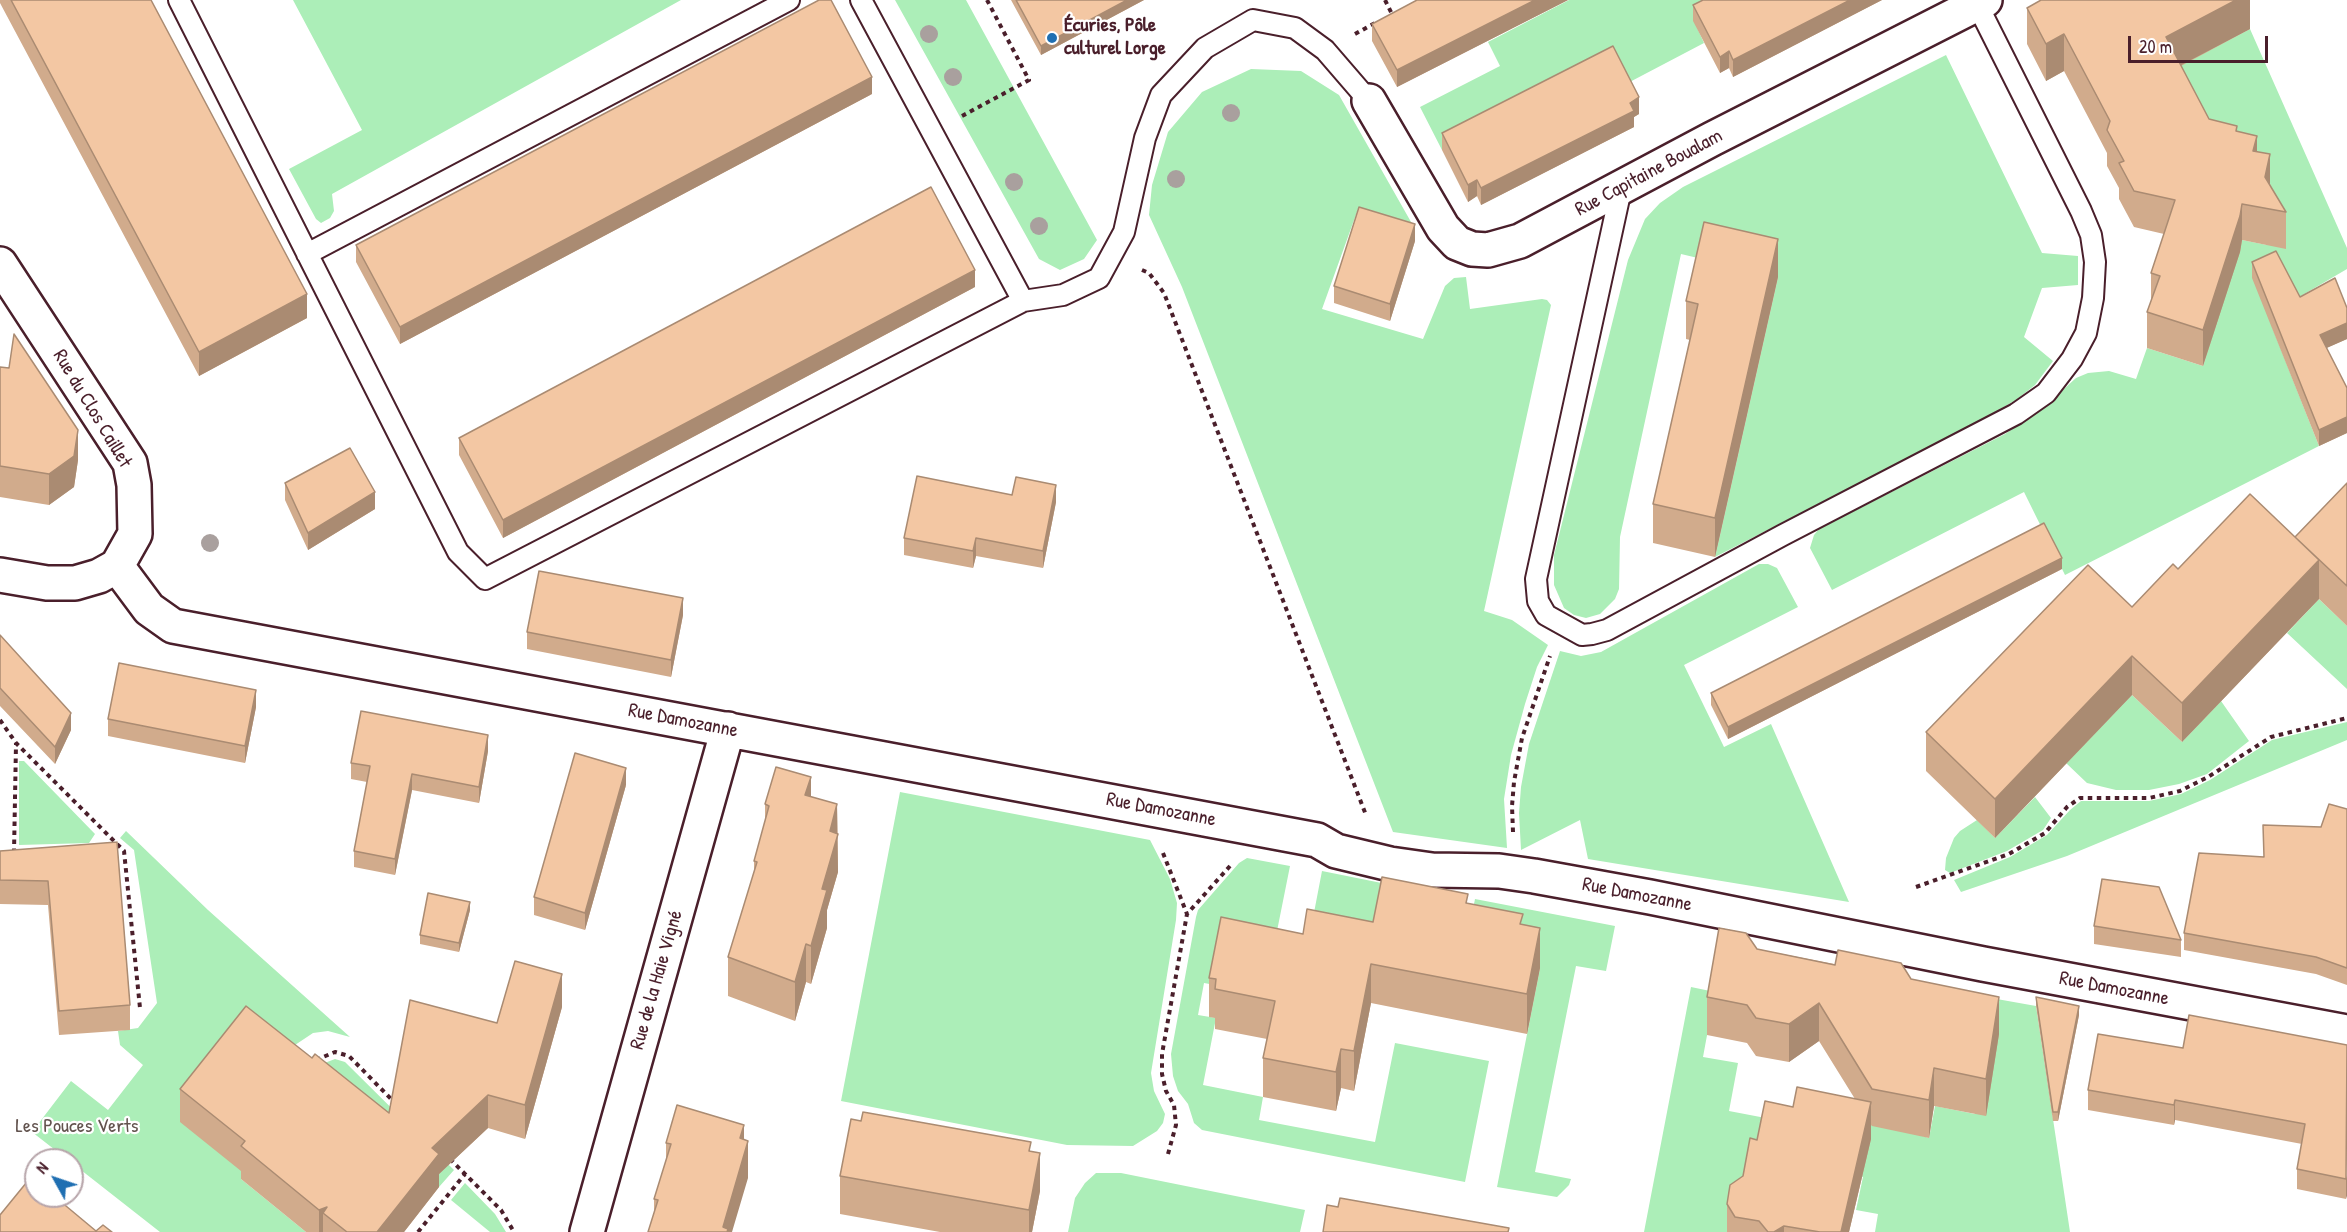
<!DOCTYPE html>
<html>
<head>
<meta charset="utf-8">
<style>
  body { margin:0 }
  #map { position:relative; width:2347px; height:1232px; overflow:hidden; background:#fff; font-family:"Patrick Hand",sans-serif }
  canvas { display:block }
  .north { position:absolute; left:24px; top:1148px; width:60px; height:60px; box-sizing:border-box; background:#fff; border:2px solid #b7a5aa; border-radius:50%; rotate:310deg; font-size:16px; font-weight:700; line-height:24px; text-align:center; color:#4a1f2b }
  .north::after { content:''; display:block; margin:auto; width:21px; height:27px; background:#1f6fb2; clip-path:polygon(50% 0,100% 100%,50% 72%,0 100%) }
  .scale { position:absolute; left:2128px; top:36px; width:140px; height:27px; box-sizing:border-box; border:3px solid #4a1f2b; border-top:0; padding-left:8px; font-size:18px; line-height:21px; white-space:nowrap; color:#4a1f2b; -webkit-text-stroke:4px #fff; paint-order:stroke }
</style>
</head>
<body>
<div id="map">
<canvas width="2347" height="1232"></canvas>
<div class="north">N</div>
<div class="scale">20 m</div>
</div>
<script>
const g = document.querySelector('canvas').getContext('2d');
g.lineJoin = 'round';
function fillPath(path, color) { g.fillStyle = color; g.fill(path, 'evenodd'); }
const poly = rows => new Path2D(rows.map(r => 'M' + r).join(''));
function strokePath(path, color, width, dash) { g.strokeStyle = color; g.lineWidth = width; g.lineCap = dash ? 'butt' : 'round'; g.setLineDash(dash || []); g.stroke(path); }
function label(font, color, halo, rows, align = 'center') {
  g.font = font + ' "Patrick Hand",sans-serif'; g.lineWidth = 4.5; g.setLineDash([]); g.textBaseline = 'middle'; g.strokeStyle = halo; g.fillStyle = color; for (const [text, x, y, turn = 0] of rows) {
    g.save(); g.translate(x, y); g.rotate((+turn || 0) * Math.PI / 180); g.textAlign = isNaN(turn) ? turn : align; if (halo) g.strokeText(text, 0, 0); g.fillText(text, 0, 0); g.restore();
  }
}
fillPath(poly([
  [293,0,681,0,332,194,334,211,330,218,321,223,316,219,289,169,362,130],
  [895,0,966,0,1097,240,1084,259,1060,270,1039,259],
  [1569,0,1735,0,1694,21,1704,43,1624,85,1442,150,1420,107,1500,66,1488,42],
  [2250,29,2347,248,2347,269,2294,300,2272,327,2319,446,2065,575,2024,492,1832,590,1810,548,1814,535,1819,529,2005,434,2043,408,2076,378,2088,373,2109,371,2136,379,2147,348,2203,366,2242,240,2267,245,2166,73],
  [1946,55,2042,253,2078,256,2078,285,2042,288,2024,337,2053,361,2035,385,2016,400,1970,426,1715,557,1778,277,1681,254,1620,537,1619,589,1615,599,1600,614,1586,618,1574,615,1564,608,1554,585,1554,555,1628,260,1645,219,1660,203,1683,187],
  [1251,69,1301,71,1339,95,1415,229,1358,209,1322,309,1423,339,1445,286,1454,278,1466,277,1470,309,1542,299,1547,300,1551,305,1484,611,1512,620,1548,645,1537,667,1525,704,1511,755,1504,799,1507,848,1393,832,1182,287,1149,215,1152,185,1168,132,1202,92],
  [1759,564,1768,564,1777,568,1798,607,1684,665,1724,747,1771,724,1849,902,1588,859,1580,820,1521,850,1519,813,1521,787,1529,744,1560,651,1581,656,1601,652],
  [2319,599,2347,626,2347,689,2287,633],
  [2132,695,2182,742,2221,701,2249,741,2207,774,2179,784,2149,790,2116,790,2087,783,2066,763],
  [2347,722,2347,740,2067,856,1961,892,1954,880,2010,857,2047,835,2070,810,2081,801,2149,801,2181,794,2210,780,2272,740],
  [19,761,24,761,95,834,89,843,19,845],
  [900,792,1150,840,1170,879,1177,903,1176,920,1151,1073,1154,1091,1165,1114,1163,1123,1157,1131,1133,1146,1067,1145,841,1101],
  [2035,797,2051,818,2043,830,2007,851,1950,873,1945,870,1946,858,1954,838,1960,831,1977,820,1995,838],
  [126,831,208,910,350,1037,328,1031,313,1033,295,1045,245,1174,241,1179,306,1232,160,1232,72,1163,72,1160,68,1160,32,1132,71,1081,108,1110,143,1065,120,1045,118,1031,138,1028,157,1003,134,850,120,838],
  [1247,858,1290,866,1270,966,1215,985,1204,983,1198,1015,1216,1018,1203,1085,1263,1097,1259,1120,1375,1142,1395,1043,1489,1061,1465,1182,1202,1130,1194,1123,1188,1104,1178,1091,1173,1076,1171,1054,1196,917,1198,910,1239,863],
  [1322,871,1446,896,1373,961,1307,949],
  [1475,899,1615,926,1606,971,1576,966,1535,1172,1571,1179,1569,1185,1557,1197,1497,1187,1540,968,1468,934],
  [1691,987,1715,992,1703,1057,1738,1063,1729,1111,1797,1124,1729,1232,1644,1232],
  [1980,996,2036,1006,2070,1232,1875,1232,1878,1214,1856,1210,1863,1177,1850,1174,1840,1143,1873,1121,1929,1138,1935,1106,1975,1114],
  [335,1059,345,1062,454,1170,439,1187,338,1106,322,1064],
  [1096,1173,1121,1173,1305,1210,1300,1232,1068,1232,1075,1198,1085,1183],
  [465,1183,495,1214,506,1232,490,1232,451,1200]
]), '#aceeb8');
const service = poly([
  [179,0,458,552,485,579,1023,301,1063,295,1099,278,1124,232,1145,138,1161,95,1205,48,1253,20,1295,28,1325,50,1369,101],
  [861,0,1023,301],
  [1621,189,1536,579,1538,601,1546,615,1582,635,1592,634,1607,630,1783,535,2016,414,2046,393,2072,359,2086,333,2093,298,2095,262,2091,235,2081,211,1977,4],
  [307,254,789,0]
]);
const minor = poly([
  [1369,101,1443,228,1457,243,1472,249,1488,250,1520,241,1712,139,1985,0]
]);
const tertiary = poly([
  [0,264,130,463,134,485,135,534,117,566,99,576,75,583,47,583,0,575],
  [117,566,149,609,173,626,1317,840,1336,851,1390,864,1432,870,1499,871,1534,876,1650,897,1983,964,2347,1032],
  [587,1232,728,729]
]);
strokePath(service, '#4a1f2b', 24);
strokePath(minor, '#4a1f2b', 38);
strokePath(tertiary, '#4a1f2b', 38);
strokePath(poly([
  [1385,0,1392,14],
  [1355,34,1375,23],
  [962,116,1029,80,987,0],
  [1142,270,1149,273,1164,293,1366,815],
  [0,720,16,743,124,851,140,1008],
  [1513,832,1512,806,1514,782,1522,738,1550,656],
  [14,853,16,744],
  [1163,853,1187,914],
  [1916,887,2009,854,2045,833,2067,807,2080,798,2149,798,2180,791,2208,777,2271,737,2347,718],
  [316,1060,335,1052,349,1056,394,1102],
  [1168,1154,1176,1125,1174,1105,1166,1091,1162,1074,1162,1054,1187,914,1230,866],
  [450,1159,501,1210,514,1232],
  [418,1232,465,1174]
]), '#4a1f2b', 4, [4.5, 4.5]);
strokePath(service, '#fff', 20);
strokePath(minor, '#fff', 33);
strokePath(tertiary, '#fff', 33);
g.fillStyle = '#a9a09e';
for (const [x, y] of [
  [929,34],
  [953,77],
  [1231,113],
  [1176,179],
  [1014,182],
  [1039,226],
  [210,543]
]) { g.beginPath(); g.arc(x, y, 9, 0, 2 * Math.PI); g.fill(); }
fillPath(poly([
  [0,0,151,0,307,318,199,376,0,3],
  [1011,0,1144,0,1041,55],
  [1417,0,1568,0,1397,87,1372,41,1372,24],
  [1703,0,1882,0,1733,77,1729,68,1720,73,1693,21,1693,5],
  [2250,0,2250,29,2181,66,2209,119,2237,131,2257,152,2270,185,2286,212,2286,249,2242,240,2240,252,2203,366,2147,348,2147,312,2151,301,2151,273,2164,234,2134,227,2119,199,2119,188,2107,166,2107,153,2064,71,2046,81,2027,44,2027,8],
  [872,94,400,344,356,262,356,245],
  [1639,114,1634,117,1634,127,1481,205,1477,196,1468,202,1442,150,1442,133],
  [1415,241,1390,321,1334,303,1334,286],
  [2252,262,2300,297,2347,308,2347,339,2326,348,2347,388,2347,433,2319,446,2252,278],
  [1778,277,1715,557,1653,543,1653,504,1690,340,1686,339,1686,301],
  [975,287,503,538,459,455,459,438],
  [0,367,78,460,74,487,49,505,0,497],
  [285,483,375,509,308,550,285,500],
  [2347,483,2347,626,2319,599,2182,742,2132,695,1995,838,1926,771,1926,732,2132,607,2178,569,2295,537],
  [1012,495,1056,502,1043,568,976,556,973,568,904,555,904,538],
  [2062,569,1728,739,1711,705,1711,693],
  [683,615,671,677,527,649,527,632],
  [0,635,71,730,55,764,0,706],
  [256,707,245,763,108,736,108,719],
  [488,751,479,803,412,790,395,875,354,867,354,851,367,782,351,779,351,763],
  [626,785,585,930,534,915,534,897],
  [811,797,837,804,838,872,827,910,827,928,811,984,806,982,795,1021,728,996,728,957,754,873,754,861,765,823,765,804],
  [2347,809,2347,985,2316,974,2184,950,2184,933,2264,857,2321,827],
  [117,842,130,1005,130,1030,59,1035,48,905,0,904,0,851],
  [1468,904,1523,925,1540,968,1527,1034,1371,1003,1354,1091,1341,1088,1336,1111,1263,1097,1263,1058,1267,1039,1215,1029,1215,1018,1209,1017,1209,978,1303,934,1373,922],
  [470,910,459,952,420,944,420,935],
  [2094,926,2181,940,2181,957,2094,944],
  [1757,949,1911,979,1999,1034,1986,1116,1934,1106,1929,1138,1872,1126,1871,1125,1871,1139,1849,1232,1727,1232,1727,1204,1743,1176,1757,1140,1793,1107,1855,1099,1819,1041,1789,1062,1756,1056,1747,1043,1707,1035,1707,997],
  [2036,997,2079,1015,2058,1121,2053,1121,2036,1006],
  [562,1007,525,1139,488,1128,439,1174,439,1187,404,1232,306,1232,241,1179,241,1171,180,1122,180,1089,312,1058,389,1113,497,1023],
  [2347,1045,2346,1199,2297,1189,2297,1169,2302,1144,2175,1120,2174,1125,2088,1110,2088,1090,2183,1048],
  [744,1140,748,1178,654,1211,654,1199,666,1161,666,1143],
  [1031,1152,1040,1191,1032,1232,940,1232,840,1214,840,1176]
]), '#d1ab8c');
fillPath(poly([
  [1127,0,1144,0,1041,55,1041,46],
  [1535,0,1568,0,1397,87,1397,70],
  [1850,0,1882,0,1733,77,1733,60],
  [2236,0,2250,0,2250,29,2166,73,2166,37],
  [2064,34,2064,71,2046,81,2046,44],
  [1729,51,1729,68,1720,73,1720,57],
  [872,77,872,94,400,344,400,327],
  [1639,97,1639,114,1634,117,1634,127,1481,205,1481,188],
  [2257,136,2257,173,2253,151],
  [2270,154,2270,191,2265,177],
  [1477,180,1477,196,1468,202,1468,185],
  [2242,204,2242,240,2240,252,2203,366,2203,330],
  [1415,224,1415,241,1390,321,1390,304],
  [1778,239,1778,277,1715,557,1715,518],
  [975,270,975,287,503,538,503,520],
  [307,294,307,318,199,376,199,352],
  [2347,323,2347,339,2320,351,2320,335],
  [2347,417,2347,433,2319,446,2319,430],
  [78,430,78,460,74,487,49,505,49,474],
  [1056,485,1056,502,1043,568,1043,551],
  [375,492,375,509,308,550,308,533],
  [976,538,976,556,973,568,973,551],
  [2062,558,2062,569,1728,739,1728,727],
  [2319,560,2319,599,2182,742,2182,703],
  [683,598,683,615,671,677,671,660],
  [2132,656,2132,695,1995,838,1995,799],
  [256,690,256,707,245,763,245,746],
  [71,713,71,730,55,764,55,747],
  [488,735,488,751,479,803,479,787],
  [626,768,626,785,585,930,585,913],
  [412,774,412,790,395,875,395,859],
  [811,777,811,816,805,795],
  [837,804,838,872,827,910,827,928,811,984,811,946,830,831],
  [470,902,470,910,459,952,459,943],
  [1540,928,1540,968,1527,1034,1527,994],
  [806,944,806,982,795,1021,795,982],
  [1371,964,1371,1003,1354,1091,1354,1051],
  [562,974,562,1007,525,1139,525,1105],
  [1999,997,1999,1034,1986,1116,1986,1079],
  [1819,1003,1819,1041,1789,1062,1789,1024],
  [2079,1006,2079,1015,2058,1121,2058,1112],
  [1341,1049,1341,1088,1336,1111,1336,1072],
  [1934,1068,1934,1106,1929,1138,1929,1100],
  [488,1095,488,1128,439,1174,439,1187,404,1232,377,1232,432,1148],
  [2175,1100,2175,1120,2174,1125,2174,1105],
  [1871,1102,1871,1139,1849,1232,1841,1232],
  [744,1125,744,1154,748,1141,748,1178,732,1232,723,1232,723,1227,740,1138],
  [1040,1153,1040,1191,1032,1232,1029,1232,1029,1210],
  [2347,1175,2347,1196,2346,1199,2346,1179],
  [327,1207,323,1213,323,1232,319,1232,319,1210],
  [1784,1226,1784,1232,1774,1232]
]), '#aa8b72');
const building = poly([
  [11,0,151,0,307,294,199,352,11,0],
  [819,0,831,0,872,77,400,327,356,245,819,0],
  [1016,0,1127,0,1041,46,1016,0],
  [1417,0,1535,0,1397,70,1372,24,1417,0],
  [1703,0,1850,0,1733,60,1729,51,1720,57,1693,5,1703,0],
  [2041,0,2236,0,2166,37,2209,119,2237,126,2236,131,2257,136,2253,151,2270,154,2265,177,2286,212,2242,204,2240,216,2203,330,2147,312,2160,276,2151,273,2175,200,2134,191,2119,163,2124,161,2107,130,2110,121,2064,34,2046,44,2027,8,2041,0],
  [1613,46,1639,97,1630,103,1634,111,1481,188,1477,180,1468,185,1442,133,1613,46],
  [931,187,975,270,503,520,459,438,931,187],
  [1359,207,1415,224,1390,304,1334,286,1359,207],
  [1704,222,1778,239,1715,518,1653,504,1698,304,1686,301,1704,222],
  [2276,251,2300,297,2335,278,2347,308,2347,323,2320,335,2347,388,2347,417,2319,430,2252,262,2276,251],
  [14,334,78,430,74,456,49,474,0,466,0,367,9,368,14,334],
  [350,448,375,492,308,533,285,483,350,448],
  [917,476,1012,495,1016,477,1056,485,1043,551,976,538,973,551,904,538,917,476],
  [2347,483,2347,586,2295,537,2347,483],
  [2250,494,2319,560,2182,703,2132,656,1995,799,1926,732,2088,565,2132,607,2173,564,2178,569,2250,494],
  [2044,523,2062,558,1728,727,1711,693,2044,523],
  [539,571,683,598,671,660,527,632,539,571],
  [0,635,71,713,55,747,0,688,0,635],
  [119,663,256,690,245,746,108,719,119,663],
  [361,711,488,735,479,787,412,774,395,859,354,851,370,766,351,763,361,711],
  [575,753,626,768,585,913,534,897,575,753],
  [776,767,811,777,805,795,837,804,830,831,838,834,822,889,827,890,811,946,806,944,795,982,728,957,757,862,754,861,769,806,765,804,776,767],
  [2329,804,2347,809,2347,968,2316,957,2184,933,2199,853,2264,857,2263,825,2321,827,2329,804],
  [117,842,130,1005,59,1011,48,881,0,880,0,851,117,842],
  [1382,877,1468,894,1466,903,1523,914,1520,924,1540,928,1527,994,1371,964,1354,1051,1341,1049,1336,1072,1263,1058,1275,1001,1215,989,1216,979,1209,978,1221,917,1303,934,1307,909,1373,922,1382,877],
  [2102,879,2159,887,2181,940,2094,926,2102,879],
  [428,893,470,902,459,943,420,935,428,893],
  [1719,928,1746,933,1757,949,1835,965,1838,950,1901,963,1911,979,1999,997,1986,1079,1934,1068,1929,1100,1872,1089,1819,1003,1789,1024,1756,1018,1747,1005,1707,997,1719,928],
  [515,961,562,974,525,1105,488,1095,432,1148,439,1154,377,1232,347,1232,323,1213,327,1207,319,1210,241,1146,245,1141,180,1089,246,1006,312,1058,315,1054,389,1113,410,1000,497,1023,515,961],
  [2036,997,2079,1006,2058,1112,2053,1112,2036,997],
  [2189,1015,2347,1045,2346,1179,2297,1169,2305,1124,2175,1100,2174,1105,2088,1090,2098,1034,2183,1048,2189,1015],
  [1797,1087,1871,1102,1841,1232,1820,1232,1784,1226,1774,1232,1768,1232,1759,1221,1735,1217,1727,1204,1730,1185,1743,1176,1750,1138,1757,1140,1765,1101,1793,1107,1797,1087],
  [677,1105,744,1125,740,1138,748,1141,723,1227,728,1229,727,1232,648,1232,658,1200,654,1199,671,1144,666,1143,677,1105],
  [863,1112,1031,1142,1029,1151,1040,1153,1029,1210,840,1176,851,1119,861,1121,863,1112],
  [31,1177,36,1181,36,1196,54,1196,96,1231,103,1225,112,1232,0,1232,0,1215,31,1177],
  [1340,1198,1509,1228,1508,1232,1323,1232,1327,1205,1338,1207,1340,1198]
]);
fillPath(building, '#f3c7a3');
strokePath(building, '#aa8b72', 1.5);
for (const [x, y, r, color] of [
  [1052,38,6,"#1f6fb2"]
]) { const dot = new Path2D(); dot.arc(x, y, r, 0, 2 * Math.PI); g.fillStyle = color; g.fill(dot); strokePath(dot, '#fff', 2); }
label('bold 20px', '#4a1f2b', '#fff', [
  ["Écuries, Pôle",1064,26],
  ["culturel Lorge",1064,49]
], 'left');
label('20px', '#4a1f2b', '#fff', [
  ["Rue Capitaine Boualam",1649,173,-28],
  ["Rue du Clos Caillet",92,409,59],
  ["Rue Damozanne",683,721,11],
  ["Rue Damozanne",1161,810,11],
  ["Rue Damozanne",1637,895,11],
  ["Rue de la Haie Vigné",657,980,-74],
  ["Rue Damozanne",2114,989,11]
]);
label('20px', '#62534e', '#fff', [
  ["Les Pouces Verts",77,1127]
]);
</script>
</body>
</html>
